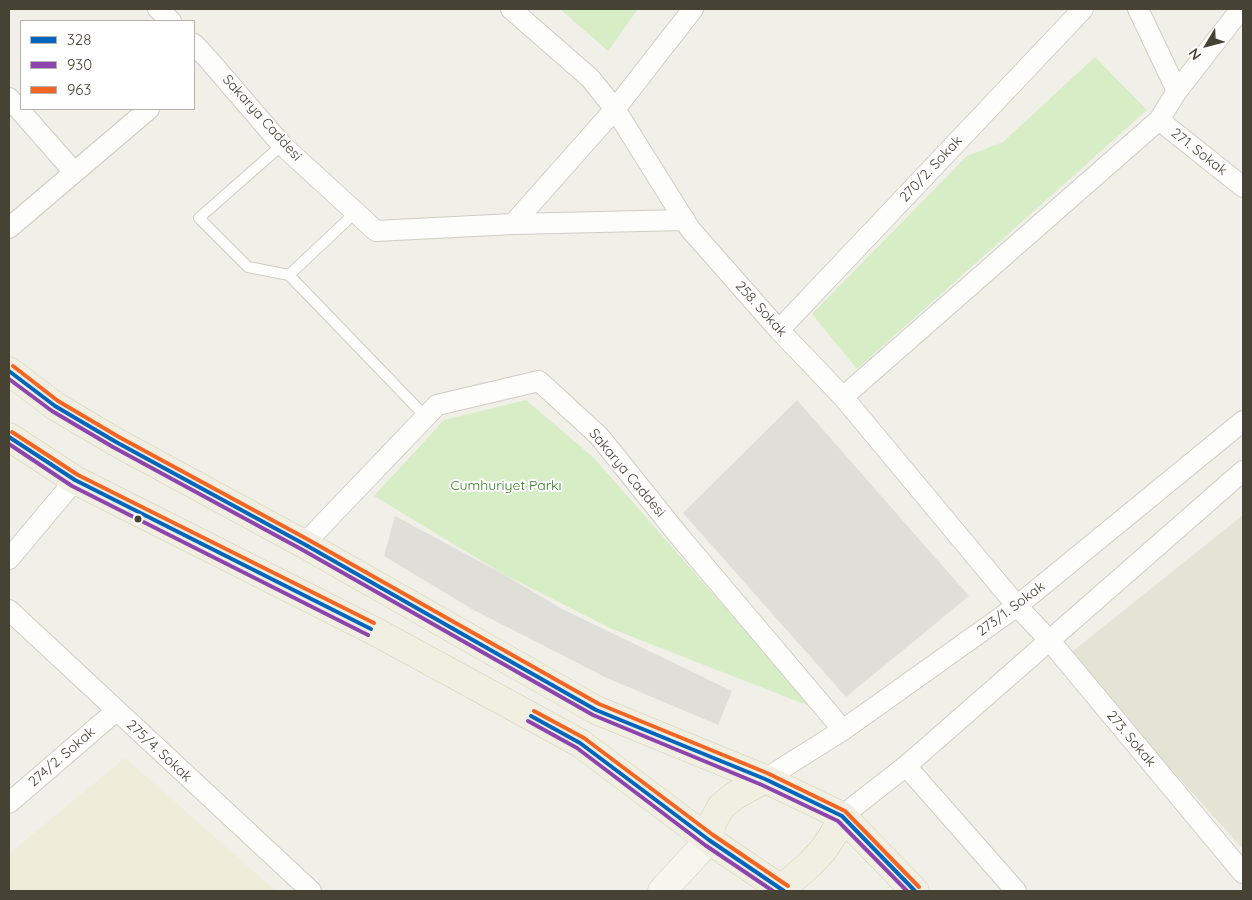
<!DOCTYPE html>
<html>
<head>
<meta charset="utf-8">
<style>
  body { margin:0 }
  #map { position:relative; width:1252px; height:900px; overflow:hidden; background:#f0efe8; font-family:Quicksand,sans-serif }
  canvas { display:block }
  .frame { position:absolute; inset:0; border:10px solid #464234; pointer-events:none }
  .legend { position:absolute; left:20px; top:20px; width:175px; height:90px; box-sizing:border-box; background:#fff; border:1px solid #b5b3ae; margin:0; padding:6px 9px; list-style:none; font-size:15px; color:#464234 }
  .legend li { display:flex; align-items:center; gap:10px; height:25px }
  .legend b { width:25px; border:1px solid #b5b3ae }
  .north { position:absolute; left:1182px; top:20px; width:50px; height:50px; -webkit-text-stroke:4px #fff; paint-order:stroke; rotate:233deg; font-size:14px; font-weight:700; line-height:20px; text-align:center; color:#464234 }
  .north::after { content:''; display:block; margin:auto; width:18px; height:22px; background:#464234; clip-path:polygon(50% 0,100% 100%,50% 72%,0 100%) }
</style>
</head>
<body>
<div id="map">
<canvas width="1252" height="900"></canvas>
<div class="frame"></div>
<ul class="legend">
<li><b style="height:6px;background:#0065bd"></b>328</li>
<li><b style="height:6px;background:#8e44ad"></b>930</li>
<li><b style="height:6px;background:#f26522"></b>963</li>
</ul>
<div class="north">N</div>
</div>
<script>
const g = document.querySelector('canvas').getContext('2d');
g.lineJoin = 'round';
function fillPath(path, color) { g.fillStyle = color; g.fill(path, 'evenodd'); }
const poly = rows => new Path2D(rows.map(r => 'M' + r).join(''));
function strokePath(path, color, width, dash) { g.strokeStyle = color; g.lineWidth = width; g.lineCap = dash ? 'butt' : 'round'; g.setLineDash(dash || []); g.stroke(path); }
function label(font, color, halo, rows, align = 'center') {
  g.font = font + ' Quicksand,sans-serif'; g.lineWidth = 4; g.setLineDash([]); g.textBaseline = 'middle'; g.strokeStyle = halo; g.fillStyle = color; for (const [text, x, y, turn = 0] of rows) {
    g.save(); g.translate(x, y); g.rotate((+turn || 0) * Math.PI / 180); g.textAlign = isNaN(turn) ? turn : align; if (halo) g.strokeText(text, 0, 0); g.fillText(text, 0, 0); g.restore();
  }
}
fillPath(poly([
  [1243,515,1243,849,1068,655]
]), '#e5e3d5');
fillPath(poly([
  [125,758,276,891,9,891,9,854]
]), '#efedd9');
fillPath(poly([
  [560,9,638,9,608,51],
  [1095,57,1147,110,857,369,812,314,967,156,1003,142],
  [526,400,594,458,812,707,612,629,503,574,374,496,444,420]
]), '#d7edc5');
fillPath(poly([
  [797,400,969,596,846,697,683,513],
  [395,516,503,574,562,609,732,691,718,725,607,678,472,609,384,556]
]), '#dfded8');
const service = poly([
  [282,145,199,218,248,267,289,275,426,417],
  [289,275,356,212]
]);
const minor = poly([
  [158,9,171,21],
  [511,9,590,78,615,109,690,229,779,330,843,397,1017,606,1050,641,1243,873],
  [1138,9,1177,91,1159,120,1243,187],
  [194,44,208,59,282,145,376,231,513,224,685,220],
  [1177,91,1241,9],
  [9,98,74,172],
  [513,224,615,109,693,9],
  [9,228,149,109],
  [779,330,1083,9],
  [843,397,1159,120],
  [304,544,437,405,539,381,599,436,680,537,843,730],
  [9,559,75,480],
  [9,610,311,891],
  [906,766,1016,891],
  [765,779,843,730,1017,606,1243,421],
  [9,803,116,711],
  [842,816,906,766,1243,471]
]);
const secondary = poly([
  [662,891,709,840]
]);
const primary = poly([
  [9,371,55,406,116,442,304,544,596,710,765,779,842,816,915,891],
  [9,437,75,480,378,633,580,743,709,840,784,891],
  [709,840,712,823,721,807,734,796,765,779],
  [779,888,791,881,810,864,824,849,835,832,842,816]
]);
strokePath(service, '#cecdc5', 12);
strokePath(minor, '#cecdc5', 22);
strokePath(secondary, '#d0cebe', 29);
strokePath(primary, '#d4d0b4', 29);
strokePath(service, '#fdfdfc', 10);
strokePath(minor, '#fdfdfc', 20);
strokePath(secondary, '#f6f5ee', 28);
strokePath(primary, '#f1efe2', 28);
strokePath(poly([
  [9,371,55,406,116,442,304,544,596,710,765,779,842,816,915,891],
  [9,437,75,480,371,629],
  [531,716,580,743,709,840,784,891]
]), '#0065bd', 4);
strokePath(poly([
  [9,379,52,411,113,447,301,549,593,715,762,785,838,821,907,891],
  [9,444,72,486,368,635],
  [528,721,577,748,705,845,773,891]
]), '#8e44ad', 4);
strokePath(poly([
  [13,366,58,401,119,437,307,539,599,704,767,773,845,811,919,887],
  [12,432,78,475,374,623],
  [534,711,584,738,713,835,788,886]
]), '#f26522', 4);
for (const [x, y, r, color] of [
  [138,519,4.5,"#464234"]
]) { const dot = new Path2D(); dot.arc(x, y, r, 0, 2 * Math.PI); g.fillStyle = color; g.fill(dot); strokePath(dot, '#fff', 2); }
label('14px', '#464234', '#fff', [
  ["Sakarya Caddesi",262,118,48],
  ["271. Sokak",1199,152,38],
  ["270/2. Sokak",931,169,-47],
  ["258. Sokak",761,309,48],
  ["Sakarya Caddesi",627,473,50],
  ["273/1. Sokak",1011,609,-37],
  ["273. Sokak",1131,739,50],
  ["275/4. Sokak",159,751,43],
  ["274/2. Sokak",62,757,-41]
]);
label('14px', '#347d22', '#fff', [
  ["Cumhuriyet Parkı",506,486]
]);
</script>
</body>
</html>
